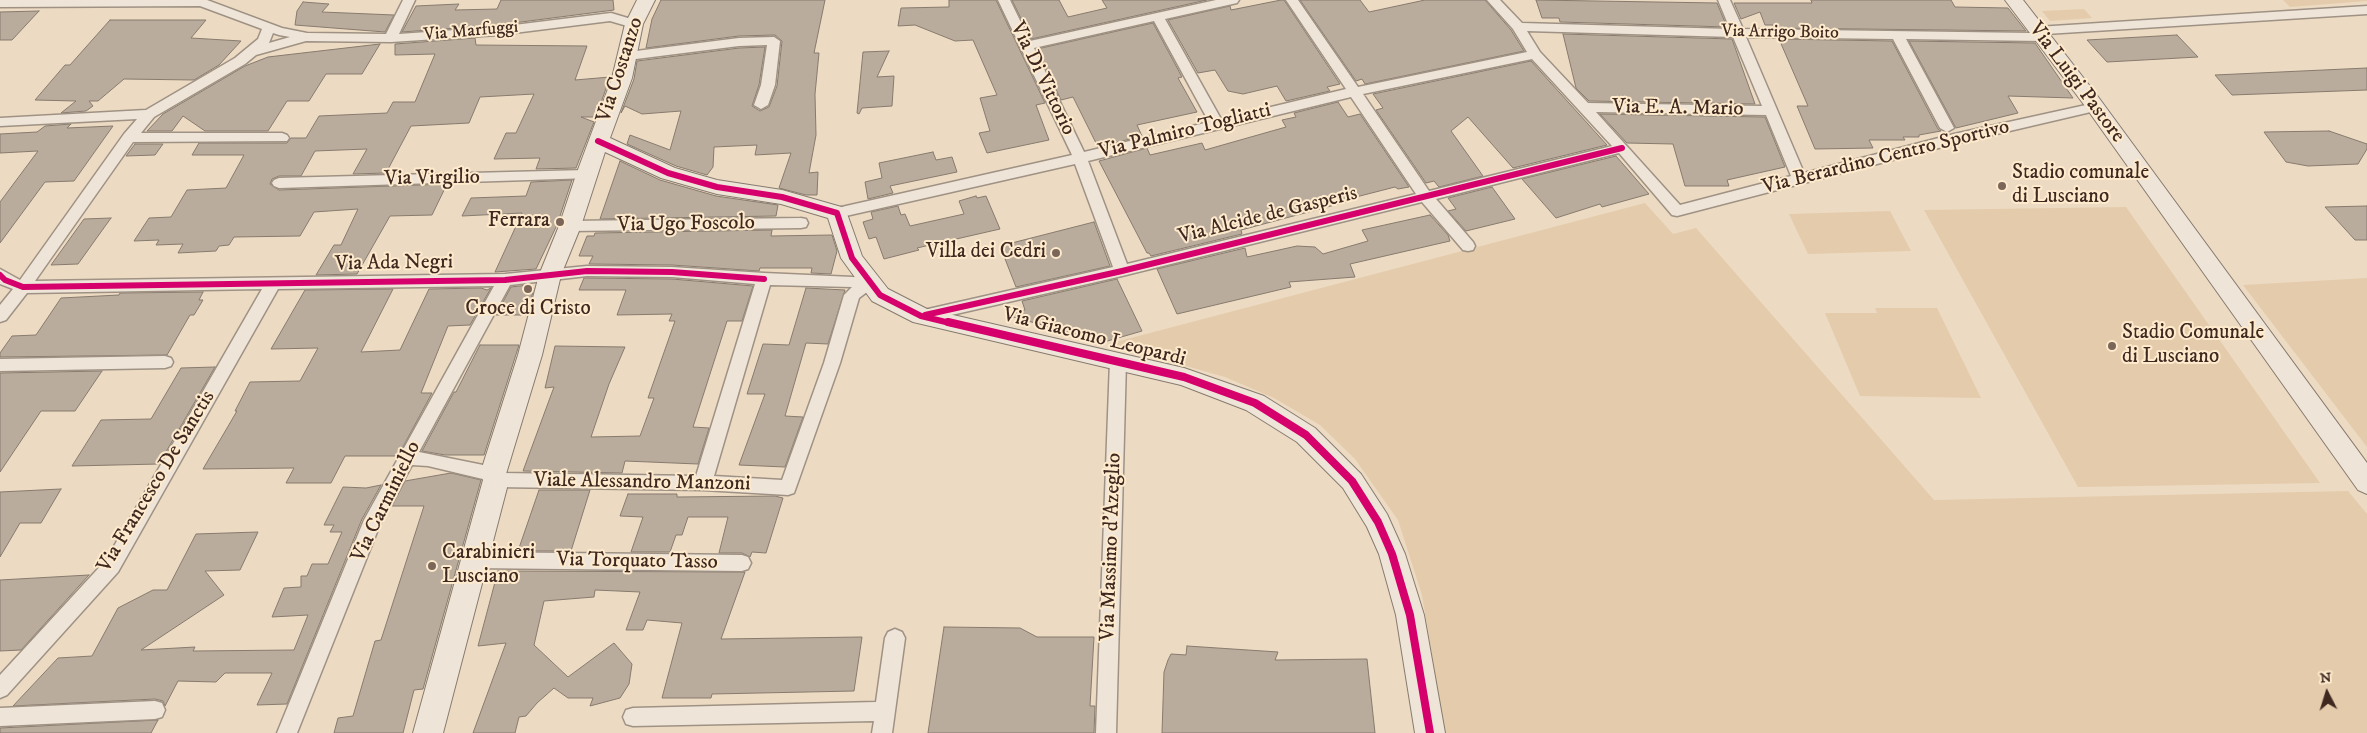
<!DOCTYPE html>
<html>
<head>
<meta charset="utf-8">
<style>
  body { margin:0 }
  #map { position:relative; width:2367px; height:733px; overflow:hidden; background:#ecdac2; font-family:"IM FELL DW Pica",serif }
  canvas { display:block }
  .north { position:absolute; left:2302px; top:668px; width:50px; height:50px; -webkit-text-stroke:4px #feeacc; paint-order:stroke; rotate:355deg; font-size:14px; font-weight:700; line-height:20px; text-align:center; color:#3e2820 }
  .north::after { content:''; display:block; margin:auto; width:18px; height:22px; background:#3e2820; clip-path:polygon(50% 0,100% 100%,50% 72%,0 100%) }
</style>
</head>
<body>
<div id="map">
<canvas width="2367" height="733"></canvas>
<div class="north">N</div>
</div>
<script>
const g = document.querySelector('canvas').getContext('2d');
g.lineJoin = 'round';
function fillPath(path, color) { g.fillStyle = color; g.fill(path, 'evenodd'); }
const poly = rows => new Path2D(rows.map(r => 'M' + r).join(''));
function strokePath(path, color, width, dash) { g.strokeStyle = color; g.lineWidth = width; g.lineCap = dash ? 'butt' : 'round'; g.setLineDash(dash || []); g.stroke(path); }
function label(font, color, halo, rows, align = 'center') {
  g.font = font + ' "IM FELL DW Pica",serif'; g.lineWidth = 4; g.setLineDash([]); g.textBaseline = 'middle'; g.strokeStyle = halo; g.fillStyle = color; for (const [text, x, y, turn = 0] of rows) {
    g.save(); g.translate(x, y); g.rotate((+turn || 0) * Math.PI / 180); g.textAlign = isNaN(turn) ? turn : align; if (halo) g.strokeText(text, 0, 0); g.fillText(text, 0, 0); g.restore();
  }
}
fillPath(poly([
  [2283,0,2367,0,2367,1,2290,7],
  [2084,9,2092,18,2050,21,2042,11],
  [1645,203,1673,234,1696,228,1934,500,2348,491,2367,514,2367,733,1445,733,1422,595,1398,520,1355,459,1320,425,1274,398,1225,377,1108,344],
  [2126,207,2320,483,2078,487,1924,210],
  [1890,211,1911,251,1808,254,1789,214],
  [2367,278,2367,447,2243,285],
  [1875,308,1937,308,1981,398,1860,396,1825,313,1877,313]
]), '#e4cbab');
const building = poly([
  [501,0,613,0,614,10,498,25,402,32,416,6,459,4,455,10,497,9,501,0],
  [661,0,825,0,814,53,819,53,815,94,816,135,809,173,818,172,817,195,806,195,779,188,791,153,755,155,757,145,714,147,713,167,707,175,676,166,627,144,630,135,670,150,681,111,642,114,625,106,621,113,634,79,637,61,739,48,765,47,759,85,752,106,760,111,769,107,777,86,782,41,775,35,739,36,646,48,652,19,661,0],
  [949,0,996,0,1045,103,1036,105,1049,140,987,153,979,133,990,131,980,98,997,95,973,40,955,41,915,25,898,26,901,8,949,7,949,0],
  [1012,0,1059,0,1068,17,1107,8,1102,0,1207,0,1031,39,1012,0],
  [1281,0,1284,0,1340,84,1327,87,1330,91,1286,101,1277,86,1243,94,1228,91,1215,70,1198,73,1168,20,1230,6,1231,10,1281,0],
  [1300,0,1360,0,1369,12,1425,0,1485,0,1511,30,1524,51,1365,84,1362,79,1356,81,1300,0],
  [1536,0,1717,3,1727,27,1560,22,1559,18,1542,18,1536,0],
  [1811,0,1951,0,1955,7,2008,8,2026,31,1774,28,1773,25,1765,25,1760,12,1741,19,1734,3,1812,3,1811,0],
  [303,2,329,4,322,12,394,15,385,32,295,25,297,11,303,2],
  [39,11,12,40,0,40,0,12,39,11],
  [110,20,206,20,191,38,241,41,219,65,194,80,124,79,98,101,89,101,93,106,86,111,61,113,76,101,35,100,65,65,70,65,110,20],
  [1153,23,1182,77,1178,78,1197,112,1137,125,1142,136,1098,147,1073,97,1061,100,1037,49,1153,23],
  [1563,34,1732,39,1755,104,1589,101,1576,88,1563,34],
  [2177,35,2198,57,2107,62,2087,40,2177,35],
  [475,38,476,45,587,46,575,80,610,77,596,117,581,117,594,122,576,168,536,169,540,158,494,159,506,133,516,133,534,94,480,97,469,123,411,126,386,173,353,174,367,149,315,151,301,176,279,176,272,179,270,184,279,190,447,184,432,215,390,216,357,274,316,275,334,245,341,245,358,209,314,212,300,236,234,237,229,245,219,246,216,251,178,253,183,244,156,245,159,240,134,241,149,218,171,217,187,190,226,188,244,155,192,155,199,143,287,143,291,138,306,138,319,116,387,113,393,102,415,102,435,54,395,55,395,44,475,38],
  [1779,39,1892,41,1938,129,1941,131,1919,135,1919,137,1903,137,1905,140,1869,140,1873,148,1815,149,1797,106,1808,106,1779,39],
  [1909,41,2035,43,2073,98,2008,96,2018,113,1956,128,1909,41],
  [380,44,362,74,326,74,309,101,287,101,268,131,205,131,183,116,172,131,147,131,163,114,245,66,268,57,380,44],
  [889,51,877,77,894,76,892,106,862,108,859,114,857,113,863,52,889,51],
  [1531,61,1607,145,1513,168,1468,117,1451,131,1483,176,1439,187,1434,181,1426,183,1376,110,1383,108,1373,94,1531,61],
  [2367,68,2367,90,2232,95,2215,75,2367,68],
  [1338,102,1348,117,1360,114,1409,187,1398,189,1395,187,1356,197,1357,199,1241,230,1242,234,1151,256,1149,253,1147,253,1099,161,1147,148,1150,155,1202,143,1205,150,1286,127,1282,120,1296,117,1294,113,1338,102],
  [1600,114,1765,117,1785,167,1727,180,1729,186,1685,186,1673,144,1627,143,1600,114],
  [71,124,67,128,113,126,74,181,45,182,0,243,0,202,38,151,0,153,0,134,37,132,45,126,71,124],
  [2329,131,2367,144,2367,149,2358,164,2308,166,2286,162,2264,132,2329,131],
  [135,144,163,144,155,155,126,156,135,144],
  [933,152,936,160,952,157,957,172,890,186,893,193,868,199,865,182,882,178,879,163,933,152],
  [1616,156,1649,194,1602,207,1600,204,1556,218,1522,179,1616,156],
  [620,161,660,180,716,196,778,205,776,216,600,219,620,161],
  [572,180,557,225,536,269,495,272,522,213,462,216,471,198,526,196,531,182,572,180],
  [1492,187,1515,219,1466,231,1448,211,1456,209,1448,198,1492,187],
  [976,196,977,198,986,196,1000,229,917,248,919,250,884,259,876,237,869,239,863,222,873,219,871,212,898,206,901,215,905,214,910,226,964,214,959,201,976,196],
  [2367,206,2367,240,2355,240,2325,207,2367,206],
  [1430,215,1448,235,1450,241,1350,264,1355,277,1289,282,1291,287,1177,314,1157,269,1245,248,1247,257,1297,246,1315,247,1323,254,1368,241,1362,230,1430,215],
  [111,218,78,264,51,265,84,219,111,218],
  [1094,222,1110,266,1016,287,1000,246,1094,222],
  [772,230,771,236,832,235,837,251,831,274,811,273,812,268,760,268,759,271,672,265,589,264,593,256,579,256,587,236,594,236,595,233,772,230],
  [584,278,672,279,753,286,742,321,727,321,693,427,709,428,698,464,625,461,622,473,523,471,554,387,545,388,555,346,625,347,609,384,591,437,640,436,654,398,648,398,675,321,669,321,672,314,617,315,626,290,579,290,584,278],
  [1117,279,1142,331,1104,342,1006,315,1025,310,1022,301,1117,279],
  [528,285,526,288,534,288,527,315,496,315,511,287,528,285],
  [481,288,487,290,491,288,470,325,448,326,421,393,432,393,398,456,345,456,331,483,286,483,294,468,203,469,237,411,235,411,250,382,300,381,318,348,271,349,305,290,393,289,361,352,400,350,429,289,481,288],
  [806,288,845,290,828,344,806,343,785,416,803,417,785,467,739,465,765,394,747,394,763,344,789,345,806,288],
  [203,292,199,300,203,300,194,315,190,315,167,355,0,357,0,353,12,336,36,335,61,298,119,295,120,293,203,292],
  [480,345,519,345,484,455,445,455,422,451,454,392,456,392,480,345],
  [215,367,159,464,72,466,101,420,151,419,181,368,215,367],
  [102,371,75,411,41,411,0,472,0,373,102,371],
  [451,473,481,480,423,689,414,690,403,733,334,733,338,718,353,716,375,641,381,640,424,506,392,506,405,481,451,473],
  [381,485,362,519,287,704,257,705,272,673,225,673,216,682,178,681,165,706,163,701,155,699,13,706,58,658,92,656,118,608,153,590,167,590,196,534,258,532,240,570,205,571,224,595,141,650,195,647,193,651,294,650,308,615,272,617,284,588,301,587,301,576,307,576,312,564,328,564,342,532,330,532,334,525,324,525,343,487,366,488,381,485],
  [61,489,41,523,20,523,0,557,0,492,61,489],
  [539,490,590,490,571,551,518,551,539,490],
  [628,494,677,494,677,497,775,496,783,498,766,553,752,552,750,557,742,553,719,553,728,517,688,517,682,535,676,535,670,552,631,552,643,517,620,516,628,494],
  [498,571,745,572,721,639,862,637,854,691,712,694,711,698,662,698,682,623,647,620,643,630,626,630,640,592,595,590,594,597,544,601,534,645,568,677,614,643,632,664,629,684,620,698,590,706,593,698,568,698,554,688,537,703,526,716,519,717,515,733,473,733,506,643,478,646,498,571],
  [89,575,21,650,0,651,0,580,89,575],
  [944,627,1020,628,1037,637,1094,637,1090,706,1095,706,1094,733,928,733,944,627],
  [1187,646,1278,652,1275,660,1367,659,1375,733,1162,733,1164,672,1168,660,1171,654,1186,655,1187,646],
  [158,720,151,733,0,733,0,728,158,720]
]);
fillPath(building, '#b9ac9c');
strokePath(building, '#877b6e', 1);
const street = poly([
  [0,0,207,0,282,28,307,33,386,34,403,0,415,0,399,34,498,27,611,13,638,21,640,24,634,28,610,21,498,35,391,42,306,41,256,55,245,64,154,117,141,133,282,133,287,135,289,138,287,141,133,142,35,281,505,274,587,266,672,267,764,273,875,278,878,282,875,286,859,298,840,363,794,493,788,495,703,490,496,487,490,485,487,480,428,466,412,465,381,522,297,733,277,733,364,520,494,286,278,289,118,572,7,695,0,698,0,675,106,560,262,289,27,293,6,320,0,322,0,305,13,289,0,284,0,269,20,280,124,134,137,119,0,126,0,118,146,110,235,58,258,39,262,29,200,6,0,7,0,0],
  [273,33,279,35,290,37,269,43,273,33],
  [587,276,672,277,755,284,696,476,501,473,499,469,493,467,419,452,510,285,587,276],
  [770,285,852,287,844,295,824,363,782,480,714,476,770,285],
  [998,0,1010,0,1030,41,1216,0,1239,0,1237,3,1165,19,1221,119,1346,89,1286,0,1298,0,1358,87,1527,52,1513,29,1487,0,1500,0,1522,23,1730,29,1718,0,1730,0,1743,29,2032,33,2032,28,2037,27,2367,6,2367,14,2046,34,2048,37,2042,41,1906,39,1954,128,1947,132,1940,128,1893,39,1746,37,1804,173,1954,134,2095,103,2102,107,2095,111,1954,144,1677,216,1672,215,1619,153,1436,199,1473,242,1475,246,1473,250,1468,251,1463,250,1422,202,1122,276,921,322,915,320,913,316,915,312,1113,267,1075,164,837,218,832,217,830,213,832,209,837,208,1072,155,998,0],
  [1154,21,1209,122,1084,152,1034,48,1154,21],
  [1527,31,1733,37,1762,106,1588,103,1540,52,1527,31],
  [1532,59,1612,146,1429,191,1363,94,1532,59],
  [1351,97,1416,194,1127,264,1088,161,1351,97],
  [1596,112,1766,115,1791,176,1680,205,1596,112],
  [774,37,780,41,775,85,768,105,761,109,754,105,761,85,767,45,739,46,628,60,621,56,628,52,739,38,774,37],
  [586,170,591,172,593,175,591,178,279,188,274,186,272,183,274,180,279,178,586,170],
  [801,218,806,219,808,223,806,227,801,228,570,231,565,230,563,226,565,222,570,221,801,218],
  [1118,355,1124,357,1126,361,1116,733,1096,733,1110,361,1112,357,1118,355],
  [165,356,171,358,173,362,171,366,165,368,0,371,0,359,165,356],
  [473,552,742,555,748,557,751,563,748,569,742,571,473,568,467,566,464,560,467,554,473,552],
  [895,629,902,632,905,638,892,733,872,733,874,721,633,726,626,724,623,717,626,710,633,708,876,702,885,638,888,632,895,629],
  [155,701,162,703,165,710,162,717,155,719,0,726,0,708,155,701]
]);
const secondary = poly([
  [637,0,655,0,643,24,632,78,610,138,675,168,717,180,782,190,845,208,862,256,888,289,927,309,1184,368,1264,396,1315,428,1361,474,1387,514,1405,554,1424,615,1445,733,1415,733,1396,615,1379,554,1367,527,1343,488,1297,442,1246,410,1181,385,913,322,872,301,841,258,828,218,781,204,717,194,661,178,605,152,581,226,561,275,542,355,506,474,509,480,443,733,413,733,483,480,480,474,518,355,539,275,559,226,576,175,612,78,625,24,637,0],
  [2005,0,2023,0,2096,94,2367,463,2367,494,2358,490,2082,102,2005,0]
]);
strokePath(street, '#9f9284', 3);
strokePath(secondary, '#877b6e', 2);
fillPath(street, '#eee5d8');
fillPath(secondary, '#eee5d8');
strokePath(poly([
  [598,141,668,173,717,187,782,197,837,213,852,258,880,295,921,316,954,324],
  [0,275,5,280,23,287,505,280,587,271,672,272,764,279],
  [925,315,1122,271,1622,148]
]), '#d6006c', 6);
strokePath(poly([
  [948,322,1184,377,1255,403,1306,435,1352,481,1378,522,1392,554,1410,615,1430,733]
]), '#d6006c', 8);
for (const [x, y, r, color] of [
  [2002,186,5,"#7b6659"],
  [560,222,5,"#7b6659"],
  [1056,253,5,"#7b6659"],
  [528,289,5,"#7b6659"],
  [2112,346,5,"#7b6659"],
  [432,566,5,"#7b6659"]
]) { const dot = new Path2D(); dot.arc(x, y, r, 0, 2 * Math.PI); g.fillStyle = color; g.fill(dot); strokePath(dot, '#feeacc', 2); }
label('18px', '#3e2820', '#feeacc', [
  ["Via Marfuggi",471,32,-5],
  ["Via Arrigo Boito",1780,33,1]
]);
label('21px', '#3e2820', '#feeacc', [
  ["Via Costanzo",621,70,-72],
  ["Via Di Vittorio",1042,79,64],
  ["Via Luigi Pastore",2076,83,53],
  ["Via E. A. Mario",1678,109,1],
  ["Via Palmiro Togliatti",1185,132,-14],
  ["Via Berardino Centro Sportivo",1886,158,-14],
  ["Via Virgilio",432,179,-1],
  ["Via Alcide de Gasperis",1268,216,-14],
  ["Via Ugo Foscolo",686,225,-1],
  ["Via Ada Negri",394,264,-1],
  ["Via Giacomo Leopardi",1094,338,14],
  ["Via Francesco De Sanctis",157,482,-59],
  ["Viale Alessandro Manzoni",642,483,1],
  ["Via Carminiello",387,502,-64],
  ["Via Massimo d'Azeglio",1112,547,-88],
  ["Via Torquato Tasso",637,562,1]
]);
label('21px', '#3e2820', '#feeacc', [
  ["Stadio comunale",2012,174],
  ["di Lusciano",2012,198],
  ["Ferrara",550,222,"right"],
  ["Villa dei Cedri",1046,253,"right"],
  ["Croce di Cristo",528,310,"center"],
  ["Stadio Comunale",2122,334],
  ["di Lusciano",2122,358],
  ["Carabinieri",442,554],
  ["Lusciano",442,578]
], 'left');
</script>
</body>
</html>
